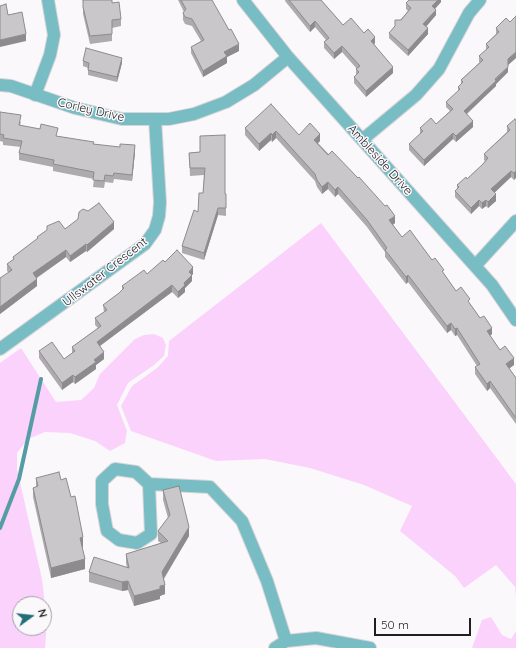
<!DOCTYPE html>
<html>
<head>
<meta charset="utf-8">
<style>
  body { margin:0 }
  #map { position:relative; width:516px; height:648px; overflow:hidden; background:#fbf8fb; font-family:Quicksand,sans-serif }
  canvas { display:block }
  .north { position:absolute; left:12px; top:596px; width:40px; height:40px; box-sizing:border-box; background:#fbf8fb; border:1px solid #a3a1a3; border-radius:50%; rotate:75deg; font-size:11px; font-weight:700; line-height:16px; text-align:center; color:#1f1f1f }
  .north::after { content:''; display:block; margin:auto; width:14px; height:18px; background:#246e76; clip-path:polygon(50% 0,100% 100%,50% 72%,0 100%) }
  .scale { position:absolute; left:374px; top:618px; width:97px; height:18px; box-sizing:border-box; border:2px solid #1f1f1f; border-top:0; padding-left:5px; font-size:12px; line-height:14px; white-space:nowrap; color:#1f1f1f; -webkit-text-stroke:3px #fbf8fb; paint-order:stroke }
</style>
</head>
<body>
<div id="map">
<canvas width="516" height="648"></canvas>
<div class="north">N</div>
<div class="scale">50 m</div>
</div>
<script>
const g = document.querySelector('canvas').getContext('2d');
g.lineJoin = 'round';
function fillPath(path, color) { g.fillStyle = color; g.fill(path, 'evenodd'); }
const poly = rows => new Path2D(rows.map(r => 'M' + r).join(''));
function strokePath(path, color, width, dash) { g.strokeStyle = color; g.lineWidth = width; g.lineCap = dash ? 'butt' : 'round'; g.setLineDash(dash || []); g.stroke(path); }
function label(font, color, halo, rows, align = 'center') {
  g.font = font + ' Quicksand,sans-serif'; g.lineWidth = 3; g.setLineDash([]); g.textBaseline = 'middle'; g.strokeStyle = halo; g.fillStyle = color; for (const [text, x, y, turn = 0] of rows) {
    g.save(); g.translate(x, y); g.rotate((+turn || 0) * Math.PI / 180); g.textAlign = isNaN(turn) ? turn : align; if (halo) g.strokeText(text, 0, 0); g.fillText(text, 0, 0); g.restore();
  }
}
fillPath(poly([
  [321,223,516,484,516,597,515,587,496,565,464,588,455,576,400,531,412,506,364,485,310,468,265,459,216,461,131,431,121,406,132,386,157,368,168,356,169,341],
  [154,334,163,338,166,345,164,356,154,365,128,383,117,405,127,431,125,443,110,451,95,441,70,433,45,432,28,439,17,453,17,469,42,579,47,622,45,648,0,648,0,363,21,348,56,402,81,400,94,388,100,374,135,339,144,335],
  [20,604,44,604,44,628,20,628],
  [491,617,502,635,511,639,516,631,516,648,472,648,482,620]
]), '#fbd2fb');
strokePath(poly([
  [0,528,19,479,41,379]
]), '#569ca4', 4);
const minor = poly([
  [243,0,288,57,492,285,516,320],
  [0,85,11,86,75,108,122,119,169,119,194,114,226,102,254,85,288,57],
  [35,95,50,55,54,35,48,0],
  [362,140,416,95,439,69,469,13,480,0],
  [475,266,516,221],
  [0,349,145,244,155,230,159,216,160,202,155,119],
  [149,484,151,534,137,543,119,540,107,531,102,504,102,481,115,469,136,472,149,484,210,487,242,521,267,581,286,641],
  [275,648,286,641,316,638,370,648]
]);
strokePath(minor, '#d8d5d8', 14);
strokePath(minor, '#78bcc4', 12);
fillPath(poly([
  [83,0,112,3,121,19,121,26,112,28,112,41,90,44,83,14],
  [178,0,208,0,239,51,227,57,227,63,203,77,191,53,191,47,201,41,192,26,185,24,183,20,183,13,184,12],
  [285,0,321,0,343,25,364,33,375,43,374,44,393,73,366,97,354,83,354,77,356,75,356,69,357,69,342,52,334,59,324,48,324,42,326,40,315,27,310,32,285,1],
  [441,0,441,2,435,9,436,15,426,27,428,34,408,56,389,38,389,33,408,11,406,9,406,3],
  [516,16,516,58,508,65,508,72,496,84,496,86,467,114,473,127,456,142,453,139,424,166,409,150,409,144,420,134,420,128,436,124,450,111,446,107,446,102,458,92,458,87,461,84,461,80,480,62,479,62,479,56,486,50,486,44,496,34,496,28,510,22],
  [83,61,122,63,117,82,88,75,88,68,83,66],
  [0,112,21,122,20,125,57,136,94,144,135,152,132,181,114,179,113,183,105,182,104,188,93,187,94,179,53,171,53,167,19,160,19,153,21,147,3,145,3,142,0,141],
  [515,119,514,180,511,177,494,193,496,201,488,208,486,206,482,209,479,206,471,214,455,197,455,191,457,189,457,185,467,179,483,164,485,161,484,160,484,154,507,132,507,126],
  [245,128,299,135,320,141,318,143,395,223,393,225,402,237,432,260,444,274,456,291,470,304,492,334,490,336,500,350,514,365,509,368,516,378,516,424,490,388,487,391,475,374,475,367,477,366,457,335,455,336,451,330,447,333,408,282,406,284,389,262,385,257,385,252,367,227,338,194,335,197,328,189,322,194,317,187,315,181,276,138,272,142,271,140,259,151,245,135],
  [200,152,225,194,226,202,226,216,218,215,204,260,182,253,182,246,198,212,203,193,204,175,190,176,189,153],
  [65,229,114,229,87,252,86,251,70,262,66,257,37,278,37,286,0,314,0,278,9,273,7,271,7,264,13,260,13,257,37,239,37,237],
  [165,262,193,274,192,275,192,281,185,288,185,292,178,298,172,292,100,346,104,359,96,365,96,369,75,384,73,382,62,390,39,358,39,351,64,359,72,353,72,347,98,328,95,325,95,318,104,312,103,305,119,293,122,290,122,286,147,274],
  [36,478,61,480,83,547,82,547,85,569,51,578,33,497,33,488,36,487],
  [163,490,189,536,164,579,165,594,160,596,160,599,134,606,128,590,122,591,89,582,89,572,127,567,126,564,126,554,161,543,158,541,158,531,168,518,163,500]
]), '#adabad');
fillPath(poly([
  [438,0,441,0,441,2,432,12,432,6],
  [436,10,436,15,423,30,423,24],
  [315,21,315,27,310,32,310,26],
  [428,28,428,34,408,56,408,50],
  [26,34,26,41,0,47,0,40],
  [375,37,375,43,371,47,371,41],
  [239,44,239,51,227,57,227,63,203,77,203,71,224,52],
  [342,46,342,52,334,59,334,53],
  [516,52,516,58,508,65,508,59],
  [122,58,122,63,117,82,117,77],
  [393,67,393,73,366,97,366,91],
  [508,67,508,72,496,84,496,86,464,116,464,111],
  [473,121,473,127,456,142,456,136],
  [276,131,276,138,272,142,272,135],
  [271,133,271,140,259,151,259,144],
  [453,133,453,139,424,166,424,160],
  [320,134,320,141,314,147,314,140],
  [135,145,135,152,132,181,132,175],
  [511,171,511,177,491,196,491,189],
  [516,171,516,178,514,180,514,173],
  [328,182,328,189,322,194,322,187],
  [338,187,338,194,335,197,335,190],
  [496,194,496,201,488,208,488,202],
  [479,200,479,206,471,214,471,208],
  [486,200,486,206,482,209,482,203],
  [218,208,218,215,204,260,204,253],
  [395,216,395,223,389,227,389,220],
  [114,222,114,229,87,252,87,245],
  [86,244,86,251,70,262,70,256],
  [66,250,66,257,33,280,33,273],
  [193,267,193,274,192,275,192,281,185,288,185,292,178,298,178,292,189,272],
  [408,275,408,282,406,284,406,277],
  [37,279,37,286,0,314,0,307],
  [172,285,172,292,97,348,97,342],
  [451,323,451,330,447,333,447,326],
  [457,328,457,335,455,336,455,329],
  [492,328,492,334,487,338,487,331],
  [104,352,104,359,96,365,96,369,75,384,75,377,94,360],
  [514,358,514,365,506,371,506,364],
  [73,375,73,382,62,390,62,383],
  [490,381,490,388,487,391,487,384],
  [189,527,189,536,162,581,162,572],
  [83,537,83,547,80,547,80,538],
  [85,559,85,569,51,578,51,568],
  [128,581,128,590,122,591,122,582],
  [165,585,165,594,160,596,160,599,134,606,134,596]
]), '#8d8b8d');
const building = poly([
  [83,0,112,0,112,3,119,2,121,19,112,20,112,34,90,36,83,7,83,0],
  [181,0,212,0,229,30,231,29,239,44,224,52,227,56,203,71,191,47,204,40,192,19,185,17,183,13,186,9,181,0],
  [289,0,321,0,343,25,351,18,364,33,368,29,375,37,371,41,393,67,366,91,354,77,359,72,356,69,360,66,342,46,334,53,324,42,329,38,315,21,310,26,289,0],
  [409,0,438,0,432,6,436,10,423,24,428,28,408,50,389,33,395,26,395,20,401,20,411,8,406,3,409,0],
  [6,4,8,15,22,12,26,34,0,40,0,6,6,4],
  [516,16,516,52,508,59,508,67,495,79,496,81,464,111,473,121,456,136,453,133,424,160,409,144,423,131,420,128,431,118,436,124,453,109,446,102,460,89,458,87,463,82,461,80,483,60,479,56,489,47,486,44,499,32,496,28,506,18,510,22,516,16],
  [86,48,122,58,117,77,88,70,89,63,83,61,86,48],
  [271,104,299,135,310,123,320,134,314,140,328,155,332,151,358,178,359,177,385,206,387,205,395,216,389,220,402,237,410,230,432,260,435,258,444,270,442,271,456,291,461,287,470,299,468,301,480,318,484,316,492,328,487,331,500,350,505,346,514,358,506,364,516,378,516,418,490,381,487,384,475,367,480,364,457,328,455,329,451,323,447,326,408,275,406,277,389,255,385,250,387,248,367,220,338,187,335,190,328,182,322,187,317,180,315,174,276,131,272,135,271,133,259,144,245,128,271,104],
  [0,112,21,115,19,125,40,129,41,124,58,128,56,136,94,142,93,144,120,147,120,144,135,145,132,175,114,173,113,176,105,175,104,181,93,180,94,172,53,164,54,160,19,153,22,141,3,138,4,135,0,134,0,112],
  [515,119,516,121,516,171,514,173,511,171,491,189,496,194,488,202,486,200,482,203,479,200,471,208,455,191,459,187,457,185,466,177,467,179,483,164,488,158,484,154,510,130,507,126,515,119],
  [225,135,225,194,226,194,226,208,218,208,204,253,182,246,194,210,198,212,199,193,203,193,205,168,190,168,189,153,200,152,200,136,225,135],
  [99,203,114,222,87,245,86,244,70,256,66,250,33,273,37,279,0,307,0,278,12,270,7,264,14,259,13,257,38,238,37,237,47,230,47,226,59,221,65,229,78,219,79,212,83,209,88,211,99,203],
  [177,250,193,267,189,272,192,275,184,283,185,285,178,292,172,285,97,342,104,352,94,360,96,362,75,377,73,375,62,383,39,351,52,342,64,359,75,351,72,347,101,326,95,318,107,310,103,305,119,293,124,288,122,286,144,270,147,274,163,260,165,262,177,250],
  [59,472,61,480,66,478,71,497,75,496,83,537,80,538,85,559,51,568,33,488,38,486,36,478,59,472],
  [179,486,189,527,162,572,165,585,160,586,160,589,134,596,128,581,122,582,89,572,94,557,129,568,126,554,168,541,158,531,170,515,163,490,179,486]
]);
fillPath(building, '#c9c7c9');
strokePath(building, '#8d8b8d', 1);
label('12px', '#1f1f1f', '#fbf8fb', [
  ["Corley Drive",91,110,13],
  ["Ambleside Drive",380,160,48],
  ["Ullswater Crescent",105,272,-38]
]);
</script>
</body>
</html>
